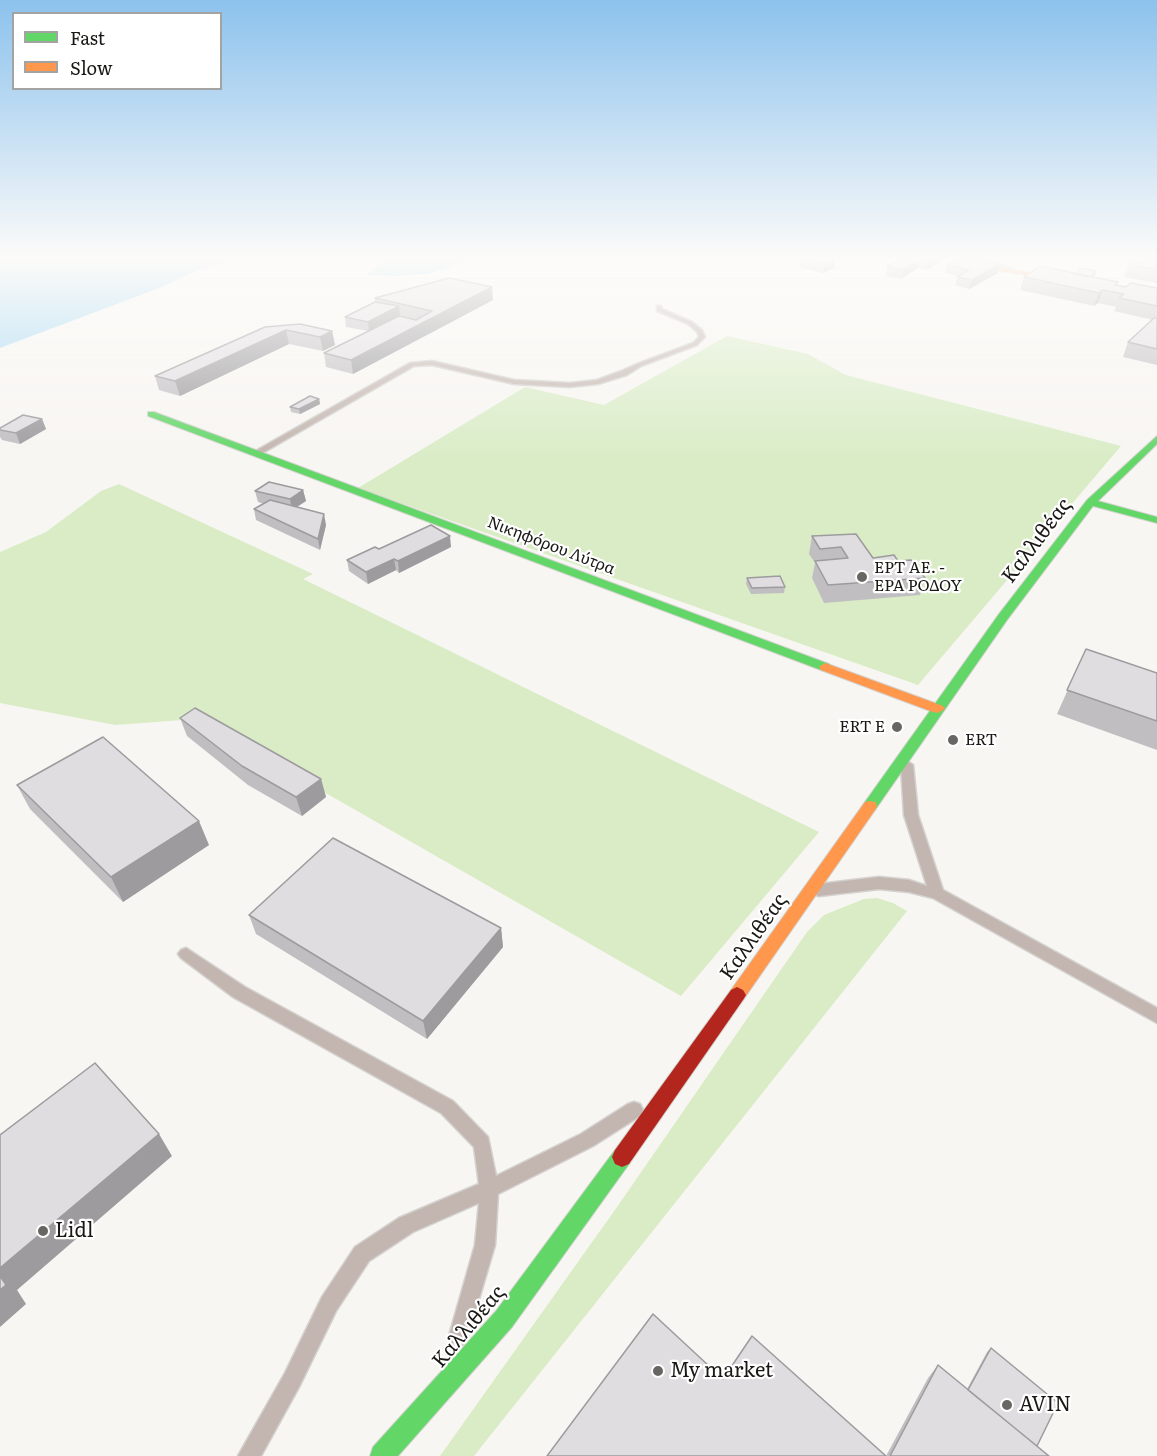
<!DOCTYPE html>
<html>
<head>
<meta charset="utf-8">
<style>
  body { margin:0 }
  #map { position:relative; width:1157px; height:1456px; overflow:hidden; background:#f8f6f2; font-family:Literata,serif }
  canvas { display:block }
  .legend { position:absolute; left:12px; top:12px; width:210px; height:78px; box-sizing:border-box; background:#fff; border:2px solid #a3a3a1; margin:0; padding:8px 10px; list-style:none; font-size:18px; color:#191815 }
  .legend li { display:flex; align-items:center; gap:12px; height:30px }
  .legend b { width:30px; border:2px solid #a3a3a1 }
</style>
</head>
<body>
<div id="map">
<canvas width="1157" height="1456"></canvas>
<ul class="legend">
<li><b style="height:8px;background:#63d668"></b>Fast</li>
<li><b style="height:8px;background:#ff974d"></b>Slow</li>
</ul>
</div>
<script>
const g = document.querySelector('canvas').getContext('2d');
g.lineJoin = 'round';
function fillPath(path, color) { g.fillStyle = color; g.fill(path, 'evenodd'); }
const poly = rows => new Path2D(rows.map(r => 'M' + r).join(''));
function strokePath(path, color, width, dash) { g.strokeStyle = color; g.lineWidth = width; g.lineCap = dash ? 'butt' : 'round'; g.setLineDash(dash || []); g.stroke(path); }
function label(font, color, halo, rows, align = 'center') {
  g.font = font + ' Literata,serif'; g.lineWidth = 4.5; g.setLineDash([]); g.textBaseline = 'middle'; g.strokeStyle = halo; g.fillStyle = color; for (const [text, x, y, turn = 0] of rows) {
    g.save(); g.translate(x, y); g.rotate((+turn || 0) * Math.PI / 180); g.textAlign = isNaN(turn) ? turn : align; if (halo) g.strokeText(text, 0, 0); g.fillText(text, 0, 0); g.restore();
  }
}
fillPath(poly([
  [727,336,808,354,846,375,1121,446,918,685,358,488,525,387,604,405],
  [119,484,313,574,303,579,819,832,681,996,196,719,115,725,0,703,0,552,46,532,101,491],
  [877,898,893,903,907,911,474,1456,440,1456,617,1207,807,932,824,915,864,899]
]), '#d9ecc6');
fillPath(poly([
  [0,256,257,256,201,269,162,287,0,348],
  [353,256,463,256,468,260,452,267,427,274,396,276,367,275,385,260]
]), '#a2d7f4');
const lane = poly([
  [965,256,975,256,1013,268,1010,270,965,256],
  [657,306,661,306,662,309,692,322,702,330,705,337,697,345,641,366,627,375,598,384,570,387,514,384,432,365,414,366,259,455,252,453,410,363,432,361,514,380,570,383,597,380,621,371,637,364,693,343,699,337,697,332,688,324,657,311,657,306],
  [907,761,913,765,918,815,943,890,1157,1008,1157,1023,933,898,909,892,879,889,819,896,814,894,812,890,814,886,819,884,879,877,909,880,927,886,904,815,901,765,907,761],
  [186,948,245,987,453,1101,488,1137,496,1176,581,1134,628,1104,634,1102,640,1104,643,1110,640,1116,593,1146,498,1194,495,1245,466,1343,459,1346,452,1343,449,1336,475,1245,479,1203,413,1232,369,1261,336,1311,299,1387,261,1456,238,1456,285,1373,322,1297,355,1247,399,1218,479,1184,474,1147,441,1113,233,997,181,958,178,954,181,950,186,948]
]);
const fast = poly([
  [148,412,154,412,829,664,831,667,825,671,821,670,148,416,148,412],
  [1157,436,1157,444,1098,501,1157,517,1157,523,1093,506,1007,620,875,810,865,810,863,806,865,802,999,614,1087,500,1157,436],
  [622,1147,629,1150,632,1157,629,1164,512,1327,398,1456,370,1456,373,1447,496,1311,615,1150,622,1147]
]);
const slow = poly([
  [954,260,1157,293,1157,297,952,263,954,260],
  [825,663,943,706,945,709,938,713,933,712,821,670,819,667,825,663],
  [870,801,875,802,877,806,875,810,743,1000,737,1003,731,1000,728,995,731,990,865,802,870,801]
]);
const jam = poly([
  [737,987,743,990,746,995,743,1000,629,1164,622,1167,615,1164,612,1157,615,1150,731,990,737,987]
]);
strokePath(lane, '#d3d2cf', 3);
strokePath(fast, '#d3d2cf', 2);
strokePath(slow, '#d3d2cf', 2);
strokePath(jam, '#d3d2cf', 2);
fillPath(lane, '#c3b5af');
fillPath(fast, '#63d668');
fillPath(slow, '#ff974d');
fillPath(jam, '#b3261e');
fillPath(poly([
  [806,256,834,268,823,273,799,267,800,259],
  [906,256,942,256,940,262,927,270,918,268,901,279,886,276,887,267],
  [1157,256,1157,283,1124,277,1128,265,1142,263],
  [947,265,998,273,969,289,955,285,958,276,945,273],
  [1096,271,1095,276,1093,277,1118,282,1117,285,1126,287,1157,288,1157,365,1123,357,1128,342,1153,320,1114,311,1116,307,1098,303,1094,306,1020,290,1024,277],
  [375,298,493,300,353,374,326,367,324,353,368,331,346,327,345,317,375,302],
  [265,327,332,331,335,345,323,351,289,344,180,396,159,390,155,376],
  [319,399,320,404,300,414,291,412,290,407],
  [42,419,46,429,20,444,2,440,0,437,0,428],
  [303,490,306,501,297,507,326,525,320,550,256,520,254,509,264,504,258,502,255,491],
  [812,536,873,558,898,561,925,578,920,595,824,603,812,578,815,563,809,554],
  [451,547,399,573,396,570,368,584,349,571,347,560,379,549],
  [747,578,785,587,784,593,751,594,746,584],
  [1086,649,1157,673,1157,750,1057,714],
  [180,718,321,779,326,797,302,816,248,785,187,736],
  [17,785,209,845,123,902,30,809],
  [249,915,501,928,503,947,427,1039,256,934],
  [991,1348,1037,1446,1049,1456,886,1456,928,1378,938,1365,967,1389,987,1352]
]), '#c1bec2');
fillPath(poly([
  [938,256,942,256,940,262,927,270,929,262],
  [835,259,834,268,823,273,825,264],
  [919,260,918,268,901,279,903,270],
  [1000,264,998,273,969,289,972,280],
  [492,287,493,300,353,374,351,360],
  [1103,290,1098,303,1094,306,1099,293],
  [399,306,400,315,369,331,368,322],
  [286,330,289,344,180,396,175,381],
  [332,331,335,345,323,351,320,337],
  [319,399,320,404,300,414,299,409],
  [42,419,46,429,20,444,16,433],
  [303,490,306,501,292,510,290,499],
  [324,514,326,525,320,550,318,539],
  [450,536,451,547,399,573,398,561],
  [394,559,396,570,368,584,366,572],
  [321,779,326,797,302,816,296,797],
  [199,821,209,845,123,902,111,877],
  [501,928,503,947,427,1039,423,1021],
  [159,1134,172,1156,17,1290,26,1304,0,1327,0,1268]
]), '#9d9b9e');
const building = poly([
  [806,256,822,256,835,259,825,264,800,259,806,256],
  [906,256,938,256,929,262,919,260,903,270,887,267,906,256],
  [964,256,1000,264,972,280,957,277,969,270,947,265,964,256],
  [1148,256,1157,256,1157,269,1128,265,1131,261,1142,263,1148,256],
  [1040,266,1118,282,1115,285,1126,287,1131,283,1157,288,1157,306,1119,298,1124,294,1103,290,1099,293,1024,277,1040,266],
  [1081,268,1096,271,1091,277,1075,274,1081,268],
  [449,278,492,287,351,360,324,353,399,316,416,320,432,311,375,298,449,278],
  [375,302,399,306,368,322,345,317,375,302],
  [1154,318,1157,318,1157,349,1128,342,1154,318],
  [300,324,332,331,320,337,286,330,175,381,155,376,265,327,300,324],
  [310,396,319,399,299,409,290,407,310,396],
  [23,415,42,419,16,433,0,430,0,428,23,415],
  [269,482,303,490,290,499,255,491,269,482],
  [270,500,324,514,318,539,254,509,270,500],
  [431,525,450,536,398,561,394,559,366,572,347,560,375,547,379,549,431,525],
  [856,534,873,558,894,555,898,561,911,560,925,578,828,585,815,561,848,558,841,547,820,549,812,536,856,534],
  [780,576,785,587,752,588,747,578,780,576],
  [1086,649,1157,673,1157,721,1067,690,1086,649],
  [195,708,321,779,296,797,242,766,180,718,195,708],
  [103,737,199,821,111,877,17,785,103,737],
  [333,838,501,928,423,1021,249,915,333,838],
  [95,1063,159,1134,0,1268,0,1135,95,1063],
  [0,1276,6,1285,0,1290,0,1276],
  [653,1314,723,1379,752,1336,886,1456,547,1456,653,1314],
  [991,1348,1058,1403,1037,1446,968,1390,991,1348],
  [938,1365,1049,1456,890,1456,938,1365]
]);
fillPath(building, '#e0dde1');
strokePath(building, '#9d9b9e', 1.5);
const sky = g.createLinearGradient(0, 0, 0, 460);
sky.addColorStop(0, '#8cc2ed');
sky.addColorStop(0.56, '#fcfbf9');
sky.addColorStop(1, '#fcfbf900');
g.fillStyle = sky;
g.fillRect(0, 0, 1157, 460);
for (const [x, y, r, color] of [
  [862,577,6,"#676662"],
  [897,727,6,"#676662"],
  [953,740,6,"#676662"],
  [43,1231,6,"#676662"],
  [658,1371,6,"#676662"],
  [1007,1405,6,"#676662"]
]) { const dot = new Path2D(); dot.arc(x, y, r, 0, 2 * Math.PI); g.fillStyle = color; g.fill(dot); strokePath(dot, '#fff', 2); }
label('16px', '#191815', '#fff', [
  ["Νικηφόρου Λύτρα",551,546,21]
]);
label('16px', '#191815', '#fff', [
  ["ΕΡΤ ΑΕ. -",874,568],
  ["ΕΡΑ ΡΟΔΟΥ",874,586],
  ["ERT E",885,727,"right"],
  ["ERT",965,740]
], 'left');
label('20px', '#191815', '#fff', [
  ["Καλλιθέας",1037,541,-53],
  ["Καλλιθέας",754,937,-55],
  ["Καλλιθέας",469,1327,-50]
]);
label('20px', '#191815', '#fff', [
  ["Lidl",55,1231],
  ["My market",670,1371],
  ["AVIN",1019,1405]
], 'left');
</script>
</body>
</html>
